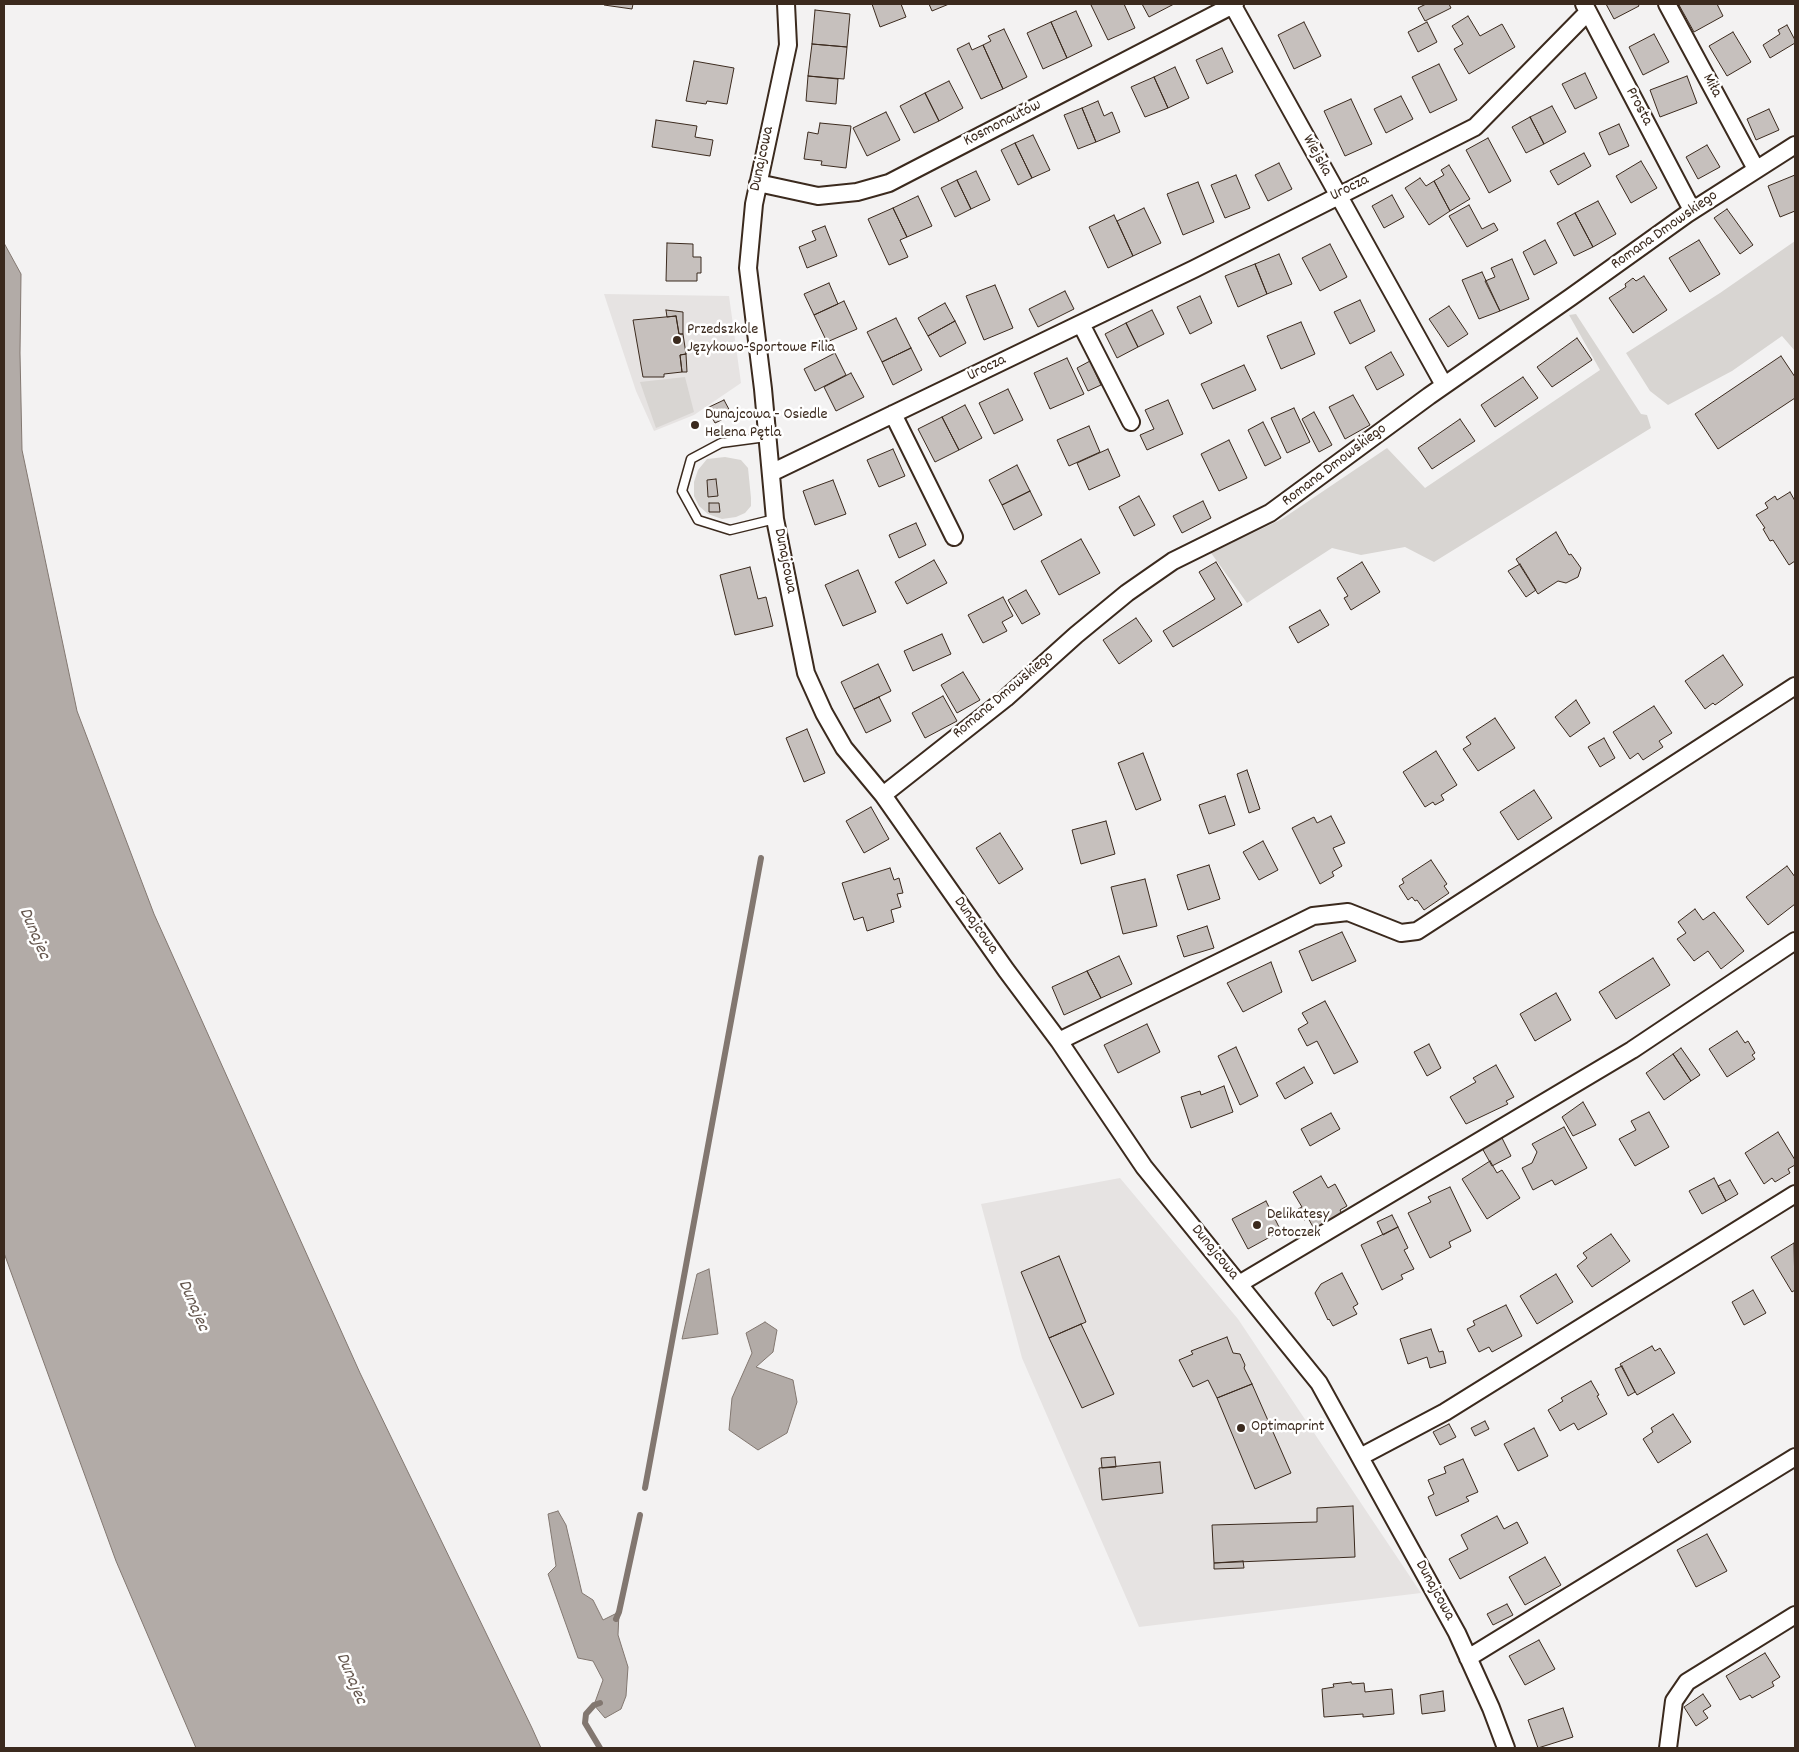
<!DOCTYPE html>
<html>
<head>
<meta charset="utf-8">
<style>
  body { margin:0 }
  #map { position:relative; width:1799px; height:1752px; overflow:hidden; background:#f3f2f2; font-family:Dekko,sans-serif }
  canvas { display:block }
  .frame { position:absolute; inset:0; border:5px solid #3b2a1e; pointer-events:none }
</style>
</head>
<body>
<div id="map">
<canvas width="1799" height="1752"></canvas>
<div class="frame"></div>
</div>
<script>
const g = document.querySelector('canvas').getContext('2d');
g.lineJoin = 'round';
function fillPath(path, color) { g.fillStyle = color; g.fill(path, 'evenodd'); }
const poly = rows => new Path2D(rows.map(r => 'M' + r).join(''));
function strokePath(path, color, width, dash) { g.strokeStyle = color; g.lineWidth = width; g.lineCap = dash ? 'butt' : 'round'; g.setLineDash(dash || []); g.stroke(path); }
function label(font, color, halo, rows, align = 'center') {
  g.font = font + ' Dekko,sans-serif'; g.lineWidth = 5; g.setLineDash([]); g.textBaseline = 'middle'; g.strokeStyle = halo; g.fillStyle = color; for (const [text, x, y, turn = 0] of rows) {
    g.save(); g.translate(x, y); g.rotate((+turn || 0) * Math.PI / 180); g.textAlign = isNaN(turn) ? turn : align; if (halo) g.strokeText(text, 0, 0); g.fillText(text, 0, 0); g.restore();
  }
}
fillPath(poly([
  [604,294,729,296,741,383,694,415,654,431,636,391],
  [1120,1178,1238,1319,1421,1593,1139,1627,1022,1358,981,1204]
]), '#e6e3e2');
fillPath(poly([
  [1795,241,1795,351,1782,336,1732,371,1668,405,1650,391,1626,353,1720,293],
  [1576,314,1641,414,1647,415,1651,428,1434,562,1405,547,1361,555,1332,548,1247,603,1211,553,1282,519,1387,448,1425,488,1600,370,1569,315],
  [685,377,694,412,656,428,640,382],
  [725,457,741,460,748,468,751,498,751,506,745,513,736,517,722,519,708,514,699,506,694,496,694,482,698,470,707,459]
]), '#d8d5d2');
const water = poly([
  [4,243,21,274,20,353,22,450,77,711,154,914,360,1373,532,1728,541,1748,196,1748,116,1561,4,1253,4,243],
  [709,1269,718,1334,682,1339,697,1274,709,1269],
  [765,1322,777,1330,773,1352,756,1367,793,1380,797,1402,787,1433,758,1450,729,1430,732,1398,752,1353,746,1333,765,1322],
  [558,1511,566,1525,582,1593,593,1600,603,1620,619,1612,618,1635,628,1667,626,1696,621,1709,605,1718,594,1705,603,1680,593,1661,578,1658,548,1574,556,1566,548,1514,558,1511]
]);
fillPath(water, '#b2aba7');
strokePath(water, '#827770', 1);
strokePath(poly([
  [645,1488,761,858],
  [616,1619,619,1612,640,1515],
  [600,1748,585,1723,586,1714,594,1705,600,1703]
]), '#827770', 6);
const building = poly([
  [604,4,633,4,632,9,604,5,604,4],
  [872,4,901,4,906,17,880,27,872,4],
  [929,4,949,4,932,11,929,4],
  [1093,4,1124,4,1135,28,1108,40,1091,5,1093,4],
  [1142,4,1174,4,1149,17,1142,4],
  [1426,4,1449,4,1451,8,1425,21,1418,8,1426,4],
  [1606,4,1638,4,1639,6,1614,19,1606,4],
  [1682,4,1717,4,1723,16,1694,32,1679,5,1682,4],
  [815,10,850,14,847,47,812,44,815,10],
  [1076,11,1092,46,1067,58,1051,22,1076,11],
  [1468,16,1480,36,1502,24,1515,47,1469,74,1454,49,1463,44,1452,26,1468,16],
  [1051,22,1067,58,1043,69,1027,33,1051,22],
  [1304,22,1321,56,1294,69,1278,35,1304,22],
  [1427,22,1437,42,1418,52,1408,32,1427,22],
  [1787,25,1795,40,1795,43,1770,58,1763,45,1780,34,1778,30,1787,25],
  [1004,29,1027,77,1003,89,983,45,991,41,988,36,1004,29],
  [1733,32,1751,62,1727,76,1709,46,1733,32],
  [1654,34,1669,62,1643,75,1629,47,1654,34],
  [969,43,972,50,983,45,1003,89,981,99,957,49,969,43],
  [812,44,847,47,844,79,808,76,812,44],
  [1222,48,1233,72,1207,84,1196,60,1222,48],
  [694,61,734,68,727,104,707,101,706,104,686,101,694,61],
  [1439,64,1457,100,1430,113,1412,77,1439,64],
  [1175,67,1189,98,1168,108,1154,77,1175,67],
  [1585,73,1597,98,1575,109,1562,84,1585,73],
  [808,76,838,79,836,104,806,101,808,76],
  [1687,76,1697,103,1660,117,1650,90,1687,76],
  [1154,77,1168,108,1145,117,1131,87,1154,77],
  [949,81,963,108,939,121,925,93,949,81],
  [925,93,939,121,914,133,900,106,925,93],
  [1401,96,1413,119,1386,133,1374,109,1401,96],
  [1351,99,1372,144,1345,156,1324,111,1351,99],
  [1098,101,1104,116,1112,112,1120,132,1096,142,1082,108,1098,101],
  [1552,106,1566,132,1544,144,1530,117,1552,106],
  [1082,108,1096,142,1078,149,1064,115,1082,108],
  [1769,109,1779,130,1756,140,1747,119,1769,109],
  [886,112,900,140,867,156,853,128,886,112],
  [1530,117,1544,144,1526,153,1512,127,1530,117],
  [656,120,697,126,695,137,713,140,710,156,652,147,656,120],
  [820,123,851,126,846,168,821,165,822,161,804,159,808,132,818,134,820,123],
  [1619,124,1629,146,1609,155,1599,133,1619,124],
  [1033,135,1050,170,1032,178,1015,143,1033,135],
  [1488,138,1511,181,1489,193,1466,150,1488,138],
  [1015,143,1032,178,1018,185,1001,150,1015,143],
  [1707,145,1720,167,1698,179,1686,157,1707,145],
  [1584,153,1591,166,1558,185,1550,171,1584,153],
  [1641,161,1657,188,1631,203,1616,176,1641,161],
  [1279,163,1292,189,1268,201,1255,175,1279,163],
  [1449,165,1470,199,1450,211,1434,181,1444,175,1441,170,1449,165],
  [976,171,990,200,971,209,957,180,976,171],
  [1236,175,1250,208,1225,218,1211,185,1236,175],
  [1795,175,1795,211,1780,217,1768,186,1795,175],
  [1420,178,1426,186,1434,181,1450,211,1429,225,1405,188,1420,178],
  [957,180,971,209,955,217,941,188,957,180],
  [1198,182,1214,222,1183,235,1167,194,1198,182],
  [1392,195,1404,217,1384,228,1372,206,1392,195],
  [918,196,932,226,907,237,893,208,918,196],
  [1598,201,1616,234,1593,247,1575,213,1598,201],
  [1469,205,1482,229,1494,223,1498,230,1467,247,1449,216,1469,205],
  [893,208,907,237,900,240,908,257,889,265,868,219,893,208],
  [1144,208,1161,243,1133,256,1117,221,1144,208],
  [1727,209,1753,245,1740,254,1714,218,1727,209],
  [1575,213,1593,247,1574,256,1557,223,1575,213],
  [1114,215,1133,256,1108,268,1089,227,1114,215],
  [825,226,837,256,807,268,799,247,816,240,812,231,825,226],
  [1545,240,1557,263,1534,275,1523,252,1545,240],
  [1699,240,1720,274,1690,292,1669,258,1699,240],
  [667,243,693,244,693,257,701,257,701,273,697,273,697,281,666,281,667,243],
  [1330,244,1347,277,1320,291,1302,258,1330,244],
  [1279,254,1292,284,1267,294,1255,264,1279,254],
  [1512,259,1529,299,1500,311,1485,281,1495,277,1491,268,1512,259],
  [1255,264,1267,294,1238,307,1225,276,1255,264],
  [1482,272,1500,311,1479,319,1462,280,1482,272],
  [1644,276,1667,310,1633,333,1609,298,1626,287,1625,284,1633,278,1636,281,1644,276],
  [829,283,838,304,814,315,804,294,829,283],
  [995,285,1013,328,984,340,966,296,995,285],
  [1065,291,1074,309,1038,327,1029,309,1065,291],
  [1200,296,1212,323,1190,334,1177,307,1200,296],
  [1360,300,1375,331,1350,344,1334,312,1360,300],
  [844,301,857,329,827,342,814,315,844,301],
  [945,303,955,321,928,336,918,318,945,303],
  [1449,306,1468,334,1448,347,1429,319,1449,306],
  [666,310,683,312,683,334,679,334,676,316,667,317,666,310],
  [1152,310,1164,334,1138,347,1126,323,1152,310],
  [676,316,679,334,683,334,686,354,680,355,682,372,664,374,664,377,643,377,633,320,676,316],
  [896,318,911,348,882,362,867,332,896,318],
  [955,321,966,343,940,357,928,336,955,321],
  [1301,322,1315,354,1281,369,1267,336,1301,322],
  [1126,323,1138,347,1117,358,1105,334,1126,323],
  [1577,338,1592,360,1552,387,1537,367,1577,338],
  [911,348,922,370,893,385,882,362,911,348],
  [1391,352,1404,375,1377,390,1365,367,1391,352],
  [835,353,846,375,815,391,804,369,835,353],
  [686,354,687,372,682,372,680,355,686,354],
  [1781,356,1795,377,1795,398,1718,449,1695,414,1781,356],
  [1067,358,1084,394,1050,409,1034,373,1067,358],
  [1090,361,1101,385,1088,391,1077,368,1090,361],
  [1244,365,1256,390,1213,409,1201,384,1244,365],
  [851,373,864,397,836,411,824,387,851,373],
  [1523,377,1538,398,1495,427,1481,405,1523,377],
  [1008,389,1023,420,994,434,979,403,1008,389],
  [1353,395,1370,425,1345,439,1329,407,1353,395],
  [724,400,732,415,715,423,707,408,724,400],
  [1168,400,1183,434,1147,450,1140,435,1154,429,1145,410,1168,400],
  [965,405,982,438,959,450,942,417,965,405],
  [1294,408,1310,442,1287,453,1271,418,1294,408],
  [1314,412,1332,445,1319,452,1302,419,1314,412],
  [942,417,959,450,935,462,918,429,942,417],
  [1460,419,1475,441,1432,469,1418,448,1460,419],
  [1263,422,1281,458,1265,466,1248,430,1263,422],
  [1089,426,1100,452,1069,466,1057,440,1089,426],
  [1229,440,1247,478,1219,491,1201,454,1229,440],
  [893,449,905,476,879,487,867,460,893,449],
  [1108,449,1120,476,1089,490,1077,463,1108,449],
  [1017,465,1030,491,1002,505,989,480,1017,465],
  [716,479,718,496,708,497,707,480,716,479],
  [833,480,846,514,815,525,803,491,833,480],
  [1030,491,1042,515,1014,530,1002,505,1030,491],
  [1790,492,1795,501,1795,561,1789,565,1773,540,1770,541,1763,529,1765,528,1756,515,1768,508,1765,503,1775,496,1777,500,1790,492],
  [1139,496,1155,525,1134,536,1119,507,1139,496],
  [1203,501,1211,518,1182,533,1173,516,1203,501],
  [709,503,719,503,720,512,709,512,709,503],
  [916,523,926,545,899,558,889,535,916,523],
  [1556,532,1569,555,1571,554,1581,568,1578,577,1566,583,1558,581,1538,594,1516,559,1556,532],
  [1081,539,1100,573,1059,595,1041,561,1081,539],
  [934,560,947,583,907,604,895,582,934,560],
  [1216,562,1242,605,1173,647,1163,631,1215,599,1199,572,1216,562],
  [1362,562,1380,592,1351,610,1344,598,1348,596,1337,578,1362,562],
  [1520,564,1536,590,1526,597,1508,571,1520,564],
  [750,567,758,599,766,597,773,626,735,635,720,575,750,567],
  [858,570,876,612,843,626,825,585,858,570],
  [1026,590,1040,614,1022,624,1008,600,1026,590],
  [1003,597,1013,616,1002,622,1007,631,983,643,968,615,1003,597],
  [1320,610,1329,625,1298,643,1289,627,1320,610],
  [1136,618,1152,641,1119,664,1103,640,1136,618],
  [942,634,951,654,913,671,904,651,942,634],
  [1723,655,1743,685,1715,705,1713,703,1705,709,1685,681,1723,655],
  [878,664,891,691,854,709,841,682,878,664],
  [963,672,980,700,957,713,941,685,963,672],
  [943,696,957,721,925,738,912,713,943,696],
  [879,697,891,721,866,733,854,709,879,697],
  [1576,700,1590,723,1570,737,1555,717,1576,700],
  [1654,706,1672,733,1659,741,1663,747,1643,760,1638,753,1630,759,1613,732,1654,706],
  [1495,718,1515,748,1478,771,1463,749,1471,744,1466,737,1495,718],
  [807,729,825,773,804,782,786,738,807,729],
  [1604,738,1615,758,1600,767,1588,747,1604,738],
  [1436,751,1457,785,1441,795,1444,800,1435,805,1433,802,1425,807,1403,772,1436,751],
  [1143,753,1161,800,1136,810,1118,763,1143,753],
  [1247,770,1260,809,1249,813,1237,774,1247,770],
  [1534,790,1552,818,1518,840,1500,812,1534,790],
  [1225,796,1235,825,1209,834,1199,805,1225,796],
  [871,807,889,839,864,853,846,821,871,807],
  [1331,816,1345,843,1333,848,1342,866,1332,872,1334,876,1320,884,1292,828,1314,817,1317,823,1331,816],
  [1106,821,1115,854,1081,864,1072,830,1106,821],
  [1000,833,1023,869,999,884,976,848,1000,833],
  [1263,841,1278,870,1259,880,1243,852,1263,841],
  [1431,860,1447,884,1444,886,1449,893,1424,910,1417,900,1415,901,1412,897,1408,900,1399,886,1404,883,1402,879,1431,860],
  [1209,865,1220,899,1188,910,1177,875,1209,865],
  [1787,866,1795,877,1795,904,1768,925,1746,897,1787,866],
  [890,868,894,880,899,878,903,893,897,894,901,907,891,910,894,922,867,931,863,917,854,920,842,883,890,868],
  [1145,879,1157,926,1123,934,1111,887,1145,879],
  [1695,909,1703,920,1714,912,1744,951,1721,969,1708,951,1694,961,1677,939,1686,933,1678,922,1695,909],
  [1207,926,1214,948,1184,957,1177,936,1207,926],
  [1342,932,1356,961,1312,981,1299,951,1342,932],
  [1119,956,1132,984,1101,998,1087,971,1119,956],
  [1653,958,1670,985,1616,1019,1599,992,1653,958],
  [1271,962,1282,992,1243,1012,1227,983,1271,962],
  [1087,971,1101,998,1064,1015,1052,987,1087,971],
  [1556,993,1571,1020,1535,1041,1520,1014,1556,993],
  [1325,1001,1358,1062,1334,1074,1317,1041,1307,1046,1298,1029,1308,1023,1302,1013,1325,1001],
  [1147,1024,1160,1052,1118,1073,1104,1045,1147,1024],
  [1737,1031,1745,1043,1748,1041,1755,1053,1752,1055,1755,1059,1727,1077,1709,1049,1737,1031],
  [1429,1044,1441,1068,1427,1076,1414,1052,1429,1044],
  [1236,1047,1258,1096,1240,1105,1218,1056,1236,1047],
  [1681,1048,1700,1075,1691,1081,1673,1054,1681,1048],
  [1673,1054,1691,1081,1664,1100,1646,1073,1673,1054],
  [1496,1065,1514,1097,1506,1101,1508,1104,1466,1124,1450,1097,1476,1082,1473,1078,1496,1065],
  [1304,1067,1313,1083,1285,1099,1276,1083,1304,1067],
  [1224,1086,1233,1112,1191,1128,1181,1097,1200,1091,1201,1095,1224,1086],
  [1583,1102,1596,1125,1573,1136,1562,1117,1583,1102],
  [1649,1112,1669,1147,1635,1166,1619,1139,1636,1130,1631,1121,1649,1112],
  [1331,1113,1340,1129,1310,1146,1301,1129,1331,1113],
  [1564,1127,1587,1168,1555,1185,1552,1180,1533,1190,1522,1168,1532,1163,1537,1152,1532,1144,1564,1127],
  [1778,1132,1795,1160,1795,1165,1788,1169,1790,1173,1775,1182,1772,1178,1764,1184,1745,1153,1778,1132],
  [1502,1138,1511,1156,1492,1166,1482,1148,1502,1138],
  [1490,1161,1497,1173,1502,1170,1520,1198,1487,1219,1462,1179,1490,1161],
  [1321,1176,1328,1188,1335,1184,1347,1206,1340,1210,1343,1216,1316,1232,1308,1218,1304,1220,1298,1209,1302,1207,1293,1192,1321,1176],
  [1714,1178,1726,1201,1702,1214,1689,1191,1714,1178],
  [1730,1180,1738,1194,1726,1201,1718,1186,1730,1180],
  [1450,1187,1471,1231,1449,1242,1451,1247,1430,1258,1408,1213,1431,1202,1428,1197,1450,1187],
  [1266,1201,1281,1231,1248,1249,1232,1219,1266,1201],
  [1392,1215,1398,1227,1383,1235,1377,1222,1392,1215],
  [1398,1227,1408,1248,1404,1250,1414,1269,1401,1275,1403,1279,1382,1290,1361,1245,1398,1227],
  [1611,1234,1630,1261,1592,1287,1577,1266,1587,1258,1583,1253,1611,1234],
  [1794,1243,1795,1290,1792,1292,1771,1257,1794,1243],
  [1059,1256,1086,1322,1049,1338,1021,1272,1059,1256],
  [1342,1273,1358,1304,1353,1307,1357,1314,1333,1326,1329,1319,1328,1320,1315,1293,1321,1284,1342,1273],
  [1556,1274,1573,1302,1537,1324,1520,1296,1556,1274],
  [1753,1290,1766,1313,1744,1325,1732,1302,1753,1290],
  [1506,1305,1522,1336,1492,1352,1489,1347,1479,1352,1467,1329,1475,1325,1473,1321,1506,1305],
  [1081,1324,1114,1394,1082,1408,1049,1338,1081,1324],
  [1431,1329,1439,1352,1443,1351,1446,1363,1430,1368,1427,1357,1408,1364,1400,1339,1431,1329],
  [1227,1337,1233,1353,1240,1354,1245,1365,1244,1368,1252,1384,1217,1398,1208,1380,1193,1387,1179,1360,1193,1354,1191,1351,1227,1337],
  [1652,1346,1655,1351,1660,1348,1675,1373,1637,1395,1620,1364,1652,1346],
  [1622,1366,1635,1392,1628,1396,1615,1369,1622,1366],
  [1591,1381,1599,1395,1597,1396,1607,1414,1578,1430,1574,1423,1560,1431,1548,1410,1563,1401,1561,1398,1591,1381],
  [1252,1384,1291,1473,1255,1489,1217,1398,1252,1384],
  [1673,1414,1691,1442,1658,1463,1643,1439,1653,1432,1651,1428,1673,1414],
  [1485,1421,1489,1429,1475,1436,1471,1428,1485,1421],
  [1449,1424,1456,1437,1440,1445,1433,1432,1449,1424],
  [1534,1428,1548,1456,1518,1471,1504,1444,1534,1428],
  [1115,1457,1116,1467,1102,1468,1101,1458,1115,1457],
  [1463,1459,1478,1492,1466,1497,1469,1501,1436,1516,1428,1497,1434,1494,1428,1480,1446,1473,1444,1467,1463,1459],
  [1160,1462,1163,1493,1102,1500,1099,1468,1160,1462],
  [1353,1506,1355,1557,1214,1563,1212,1525,1317,1522,1317,1508,1353,1506],
  [1497,1516,1504,1529,1517,1522,1528,1543,1460,1579,1449,1559,1468,1549,1461,1535,1497,1516],
  [1707,1534,1727,1571,1696,1587,1677,1550,1707,1534],
  [1545,1557,1561,1585,1525,1605,1509,1577,1545,1557],
  [1243,1561,1244,1568,1214,1569,1214,1563,1243,1561],
  [1507,1604,1513,1615,1493,1625,1487,1614,1507,1604],
  [1539,1640,1555,1669,1525,1685,1509,1656,1539,1640],
  [1765,1653,1780,1677,1772,1682,1774,1686,1752,1698,1750,1695,1740,1700,1726,1676,1765,1653],
  [1351,1682,1352,1684,1364,1683,1365,1692,1392,1689,1394,1714,1363,1717,1363,1714,1324,1717,1322,1689,1334,1687,1333,1684,1351,1682],
  [1443,1691,1445,1711,1422,1714,1420,1695,1443,1691],
  [1703,1694,1711,1706,1703,1711,1708,1718,1696,1726,1684,1707,1703,1694],
  [1563,1708,1573,1737,1538,1748,1528,1720,1563,1708]
]);
fillPath(building, '#c6c0bd');
strokePath(building, '#3b2a1e', 1);
const service = poly([
  [766,437,721,443,691,459,682,491,698,520,730,530,775,519]
]);
const minor = poly([
  [786,4,788,45,754,204,748,268,763,389,775,519,806,673,824,713,844,748,883,795,1006,970,1059,1041,1144,1167,1319,1383,1457,1633,1491,1708,1506,1748],
  [1232,4,1444,385],
  [1584,4,1692,210],
  [1667,4,1756,169],
  [758,183,818,196,857,192,889,183,1235,4],
  [1081,324,1131,422],
  [893,414,954,537],
  [771,473,1194,269,1475,127,1588,12],
  [883,795,1006,698,1076,635,1127,593,1173,561,1270,513,1429,396,1571,297,1687,214,1795,145],
  [1059,1041,1313,916,1348,912,1401,933,1417,931,1795,686],
  [1239,1284,1632,1050,1795,941],
  [1360,1457,1445,1412,1795,1194],
  [1468,1658,1795,1457],
  [1668,1748,1674,1701,1687,1682,1795,1615]
]);
strokePath(service, '#3b2a1e', 11);
strokePath(minor, '#3b2a1e', 20);
strokePath(service, '#fff', 8);
strokePath(minor, '#fff', 16);
for (const [x, y, r, color] of [
  [677,340,5,"#3b2a1e"],
  [695,425,5,"#3b2a1e"],
  [1257,1225,5,"#3b2a1e"],
  [1241,1428,5,"#3b2a1e"]
]) { const dot = new Path2D(); dot.arc(x, y, r, 0, 2 * Math.PI); g.fillStyle = color; g.fill(dot); strokePath(dot, '#fff', 2); }
label('16px', '#3b2a1e', '#fff', [
  ["Miła",1711,86,62],
  ["Prosta",1638,107,62],
  ["Kosmonautów",1003,124,-27],
  ["Wiejska",1316,156,61],
  ["Dunajcowa",763,159,-78],
  ["Urocza",1350,189,-26],
  ["Romana Dmowskiego",1665,231,-35],
  ["Urocza",987,369,-26],
  ["Romana Dmowskiego",1335,466,-37],
  ["Dunajcowa",784,561,79],
  ["Romana Dmowskiego",1004,696,-40],
  ["Dunajcowa",975,926,55],
  ["Dunajcowa",1214,1253,51],
  ["Dunajcowa",1434,1591,61]
]);
label('16px', '#3b2a1e', '#fff', [
  ["Przedszkole",687,331],
  ["Językowo-Sportowe Filia",687,349],
  ["Dunajcowa - Osiedle",705,416],
  ["Helena Pętla",705,434],
  ["Delikatesy",1267,1216],
  ["Potoczek",1267,1234],
  ["Optimaprint",1251,1428]
], 'left');
label('italic 18px', '#65574e', '#fff', [
  ["Dunajec",33,934,67],
  ["Dunajec",192,1306,67],
  ["Dunajec",350,1679,67]
]);
</script>
</body>
</html>
